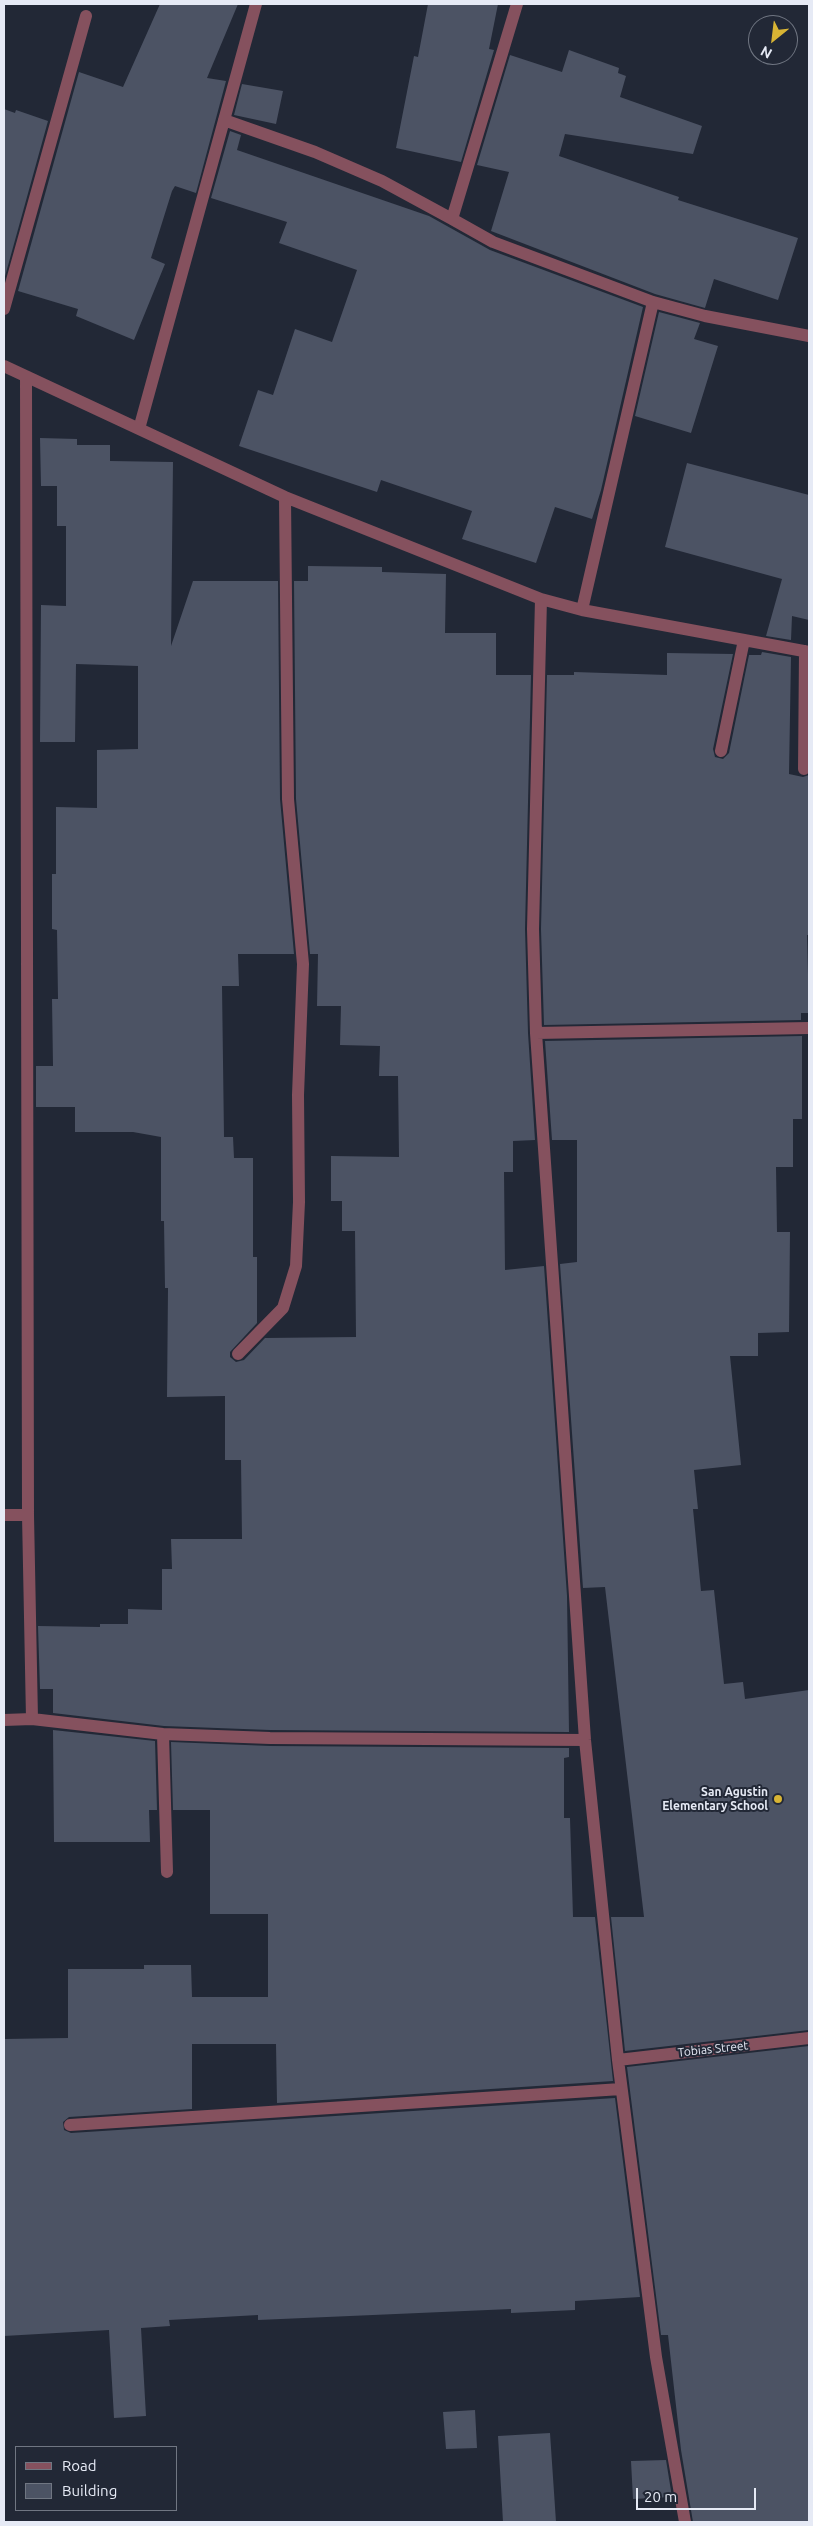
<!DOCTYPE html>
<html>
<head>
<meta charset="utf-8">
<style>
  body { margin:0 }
  #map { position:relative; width:813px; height:2526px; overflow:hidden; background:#222836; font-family:Ubuntu,sans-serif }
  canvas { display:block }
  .frame { position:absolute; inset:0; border:5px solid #e6eaf5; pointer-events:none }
  .legend { position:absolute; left:15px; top:2446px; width:162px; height:65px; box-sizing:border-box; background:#222836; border:1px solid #707682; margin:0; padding:6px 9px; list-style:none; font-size:15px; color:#e6eaf5 }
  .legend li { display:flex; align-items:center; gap:10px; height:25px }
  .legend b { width:25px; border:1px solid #707682 }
  .north { position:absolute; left:748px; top:15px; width:50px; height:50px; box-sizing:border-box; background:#222836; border:1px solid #707682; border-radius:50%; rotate:209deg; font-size:14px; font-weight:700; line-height:20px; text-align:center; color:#e6eaf5 }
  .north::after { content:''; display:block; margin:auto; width:18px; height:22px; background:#d8b434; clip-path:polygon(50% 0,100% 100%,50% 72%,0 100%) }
  .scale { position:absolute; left:636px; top:2488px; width:120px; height:22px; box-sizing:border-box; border:2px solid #e6eaf5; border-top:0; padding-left:6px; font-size:15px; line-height:18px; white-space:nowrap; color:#e6eaf5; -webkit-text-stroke:4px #222836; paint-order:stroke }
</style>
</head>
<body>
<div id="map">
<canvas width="813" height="2526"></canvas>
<div class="frame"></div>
<ul class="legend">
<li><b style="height:6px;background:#85515e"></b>Road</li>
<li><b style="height:14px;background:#4c5364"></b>Building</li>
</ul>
<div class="north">N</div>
<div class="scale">20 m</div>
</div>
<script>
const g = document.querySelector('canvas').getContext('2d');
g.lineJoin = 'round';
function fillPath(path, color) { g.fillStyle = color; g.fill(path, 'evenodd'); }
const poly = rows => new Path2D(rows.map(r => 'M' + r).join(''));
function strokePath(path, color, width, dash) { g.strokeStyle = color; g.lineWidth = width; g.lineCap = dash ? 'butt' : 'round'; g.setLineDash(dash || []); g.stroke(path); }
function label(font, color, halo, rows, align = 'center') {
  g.font = font + ' Ubuntu,sans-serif'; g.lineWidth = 4; g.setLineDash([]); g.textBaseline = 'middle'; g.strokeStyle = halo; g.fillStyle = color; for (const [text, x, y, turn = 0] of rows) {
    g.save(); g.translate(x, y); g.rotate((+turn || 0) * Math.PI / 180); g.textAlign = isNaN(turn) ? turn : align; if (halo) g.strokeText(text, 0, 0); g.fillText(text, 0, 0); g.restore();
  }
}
fillPath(poly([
  [160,4,238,4,207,78,226,81,196,193,175,186,172,191,151,258,165,264,134,340,76,316,78,309,18,291,79,72,123,87],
  [428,4,498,4,489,49,494,50,461,162,396,148,414,56,418,57],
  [569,50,619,68,618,73,626,76,620,97,702,126,693,154,565,134,559,156,679,197,678,200,798,238,778,300,714,279,705,308,655,294,491,231,509,172,477,165,510,55,562,72],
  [242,84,283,91,276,124,234,115],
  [4,109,15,113,16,110,48,121,4,280],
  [230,131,241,135,237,150,429,216,490,250,643,307,601,490,592,519,555,507,536,563,462,539,472,511,381,480,377,492,239,446,258,390,273,395,295,329,332,342,357,270,279,243,287,222,211,198],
  [659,312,700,323,694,339,718,346,691,433,635,416],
  [40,438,77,439,77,445,110,445,110,461,173,462,171,646,193,581,278,581,280,799,294,954,238,954,239,986,222,986,224,1137,233,1137,234,1158,253,1158,253,1257,257,1257,257,1323,230,1352,230,1357,236,1362,244,1360,265,1338,356,1337,355,1231,342,1231,342,1201,331,1201,331,1156,399,1157,398,1076,379,1076,380,1046,340,1045,341,1006,317,1006,318,954,310,954,296,799,294,581,308,581,308,566,382,567,382,572,446,574,445,633,496,633,496,675,531,675,525,929,528,1033,535,1140,513,1141,513,1172,504,1172,505,1270,544,1266,567,1596,569,1732,270,1730,164,1726,53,1713,53,1689,40,1689,38,1626,100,1627,100,1624,128,1624,128,1609,162,1610,162,1569,172,1569,171,1539,242,1539,241,1460,225,1460,225,1396,167,1397,168,1288,165,1288,164,1221,161,1221,161,1137,133,1132,75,1132,75,1107,36,1107,36,1066,53,1066,52,999,58,999,57,930,52,929,52,874,56,874,56,807,97,808,97,750,138,749,138,666,76,664,75,742,40,742,41,605,66,606,66,526,57,526,57,486,41,486],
  [687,463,809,495,809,620,792,616,791,640,766,636,782,579,665,547],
  [762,652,791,657,789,774,803,777,809,775,809,935,807,935,809,1013,801,1013,801,1020,544,1025,541,929,547,675,574,675,574,672,667,675,667,653,733,654,713,749,715,757,723,759,729,753,749,655,761,655],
  [802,1036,802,1119,793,1119,793,1167,776,1167,777,1232,790,1232,789,1332,758,1333,758,1356,730,1356,741,1465,694,1470,698,1509,693,1509,701,1591,714,1590,724,1684,743,1682,745,1699,809,1690,809,2030,625,2051,611,1917,644,1917,605,1587,583,1588,560,1264,577,1262,577,1140,552,1140,545,1041],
  [53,1730,155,1741,157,1810,149,1810,150,1842,54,1842],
  [171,1742,270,1746,569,1748,569,1757,564,1758,564,1818,570,1818,573,1917,595,1917,613,2081,277,2103,276,2044,192,2044,192,2109,69,2117,63,2122,64,2130,71,2133,615,2098,640,2297,575,2301,575,2310,511,2313,511,2309,258,2320,258,2315,169,2320,170,2326,141,2328,146,2416,114,2418,109,2330,4,2336,4,2039,68,2038,68,1969,144,1969,144,1965,191,1965,192,1997,268,1997,268,1914,210,1914,210,1810,173,1810],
  [809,2046,809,2522,693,2522,681,2450,668,2335,661,2335,627,2067],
  [475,2410,477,2448,446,2449,443,2412],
  [550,2433,556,2522,503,2522,498,2436],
  [666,2460,672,2497,633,2499,631,2461]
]), '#4c5364');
strokePath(poly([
  [517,4,452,219,493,242,653,302,705,316,809,336],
  [224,120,315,152,382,181,452,219],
  [4,309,86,16],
  [4,366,285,497,541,599,582,610,809,652],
  [26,377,28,1515,32,1719,163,1734,270,1738,585,1740],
  [139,429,256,4],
  [541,599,533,929,536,1033,585,1740,618,2060,656,2357,685,2522],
  [582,610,653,302],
  [721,751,744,640],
  [804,769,805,651],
  [536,1033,809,1028],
  [238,1354,283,1308,296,1266,299,1202,298,1095,303,964,288,799,285,497],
  [4,1515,28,1515],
  [4,1720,32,1719],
  [163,1734,167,1872],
  [618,2060,809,2038],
  [70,2125,621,2089]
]), '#85515e', 12);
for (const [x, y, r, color] of [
  [778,1799,5,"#d8b434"]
]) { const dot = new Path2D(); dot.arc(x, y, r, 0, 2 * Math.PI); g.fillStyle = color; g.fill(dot); strokePath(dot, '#222836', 2); }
label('bold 12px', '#e6eaf5', '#222836', [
  ["San Agustin",768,1792],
  ["Elementary School",768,1806]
], 'right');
label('12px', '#e6eaf5', '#222836', [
  ["Tobias Street",713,2049,-6]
]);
</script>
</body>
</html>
